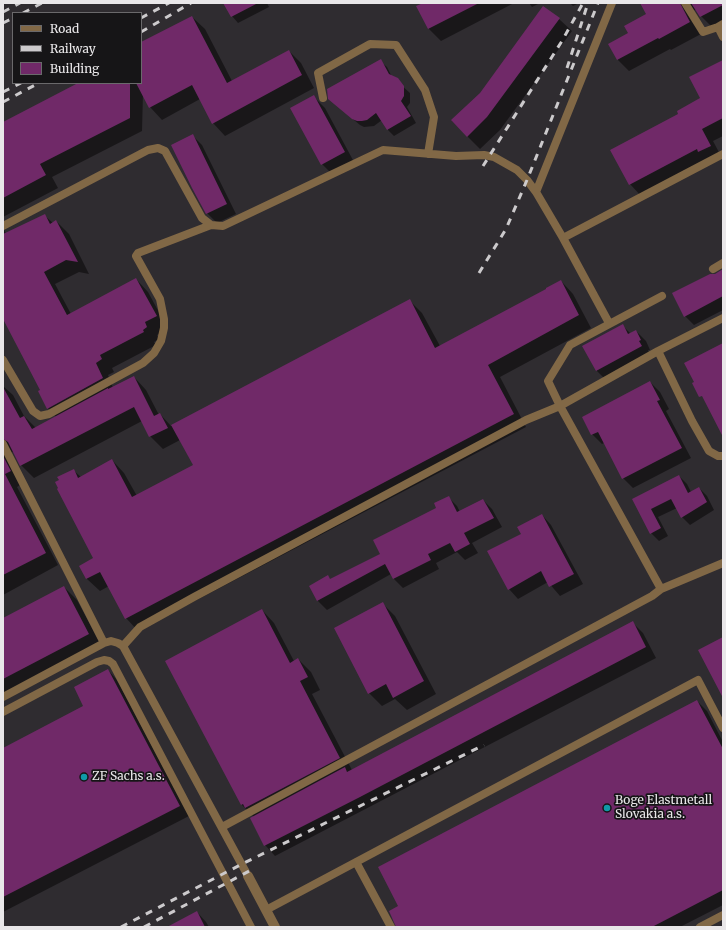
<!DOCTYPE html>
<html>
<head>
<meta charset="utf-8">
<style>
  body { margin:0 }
  #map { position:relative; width:726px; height:930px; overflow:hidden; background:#2f2c30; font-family:Merriweather,serif }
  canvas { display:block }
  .frame { position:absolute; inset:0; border:4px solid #e9e7e9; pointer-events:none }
  .legend { position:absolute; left:12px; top:12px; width:130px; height:72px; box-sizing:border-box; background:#161517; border:1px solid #6a696b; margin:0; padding:5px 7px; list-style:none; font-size:12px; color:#e9e7e9 }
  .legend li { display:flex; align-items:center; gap:8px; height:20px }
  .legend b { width:20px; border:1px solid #6a696b }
</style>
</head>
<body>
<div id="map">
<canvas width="726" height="930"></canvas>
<div class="frame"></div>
<ul class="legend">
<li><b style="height:5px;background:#816846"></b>Road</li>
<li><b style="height:5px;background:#cccacc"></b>Railway</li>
<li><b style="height:11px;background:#702968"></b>Building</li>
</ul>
</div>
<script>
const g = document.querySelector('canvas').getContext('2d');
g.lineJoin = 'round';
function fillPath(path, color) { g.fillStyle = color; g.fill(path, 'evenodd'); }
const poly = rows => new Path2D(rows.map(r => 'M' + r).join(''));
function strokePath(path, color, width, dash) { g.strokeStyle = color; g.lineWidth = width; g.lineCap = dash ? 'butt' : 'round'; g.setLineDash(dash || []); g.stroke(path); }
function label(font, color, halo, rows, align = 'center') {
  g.font = font + ' Merriweather,serif'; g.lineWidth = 3.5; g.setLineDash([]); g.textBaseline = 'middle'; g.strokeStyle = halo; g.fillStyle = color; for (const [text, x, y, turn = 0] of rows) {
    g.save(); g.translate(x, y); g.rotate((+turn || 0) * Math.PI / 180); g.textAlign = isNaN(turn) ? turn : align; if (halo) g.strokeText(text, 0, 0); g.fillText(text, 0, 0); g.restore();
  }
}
fillPath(poly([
  [224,3,267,3,269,7,238,23,232,16],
  [425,3,514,3,441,41,429,29,418,7],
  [529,3,540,3,532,7],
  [570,3,579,3,573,6],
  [641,3,679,3,678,8,681,3,723,3,723,23,713,28,701,16,697,10,694,10,691,16,701,34,671,50,670,49,629,71,617,59,629,33,647,14],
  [192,17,205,29,232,81,289,51,301,63,314,88,225,136,213,123,200,99,162,120,150,107,143,93,142,131,52,177,58,188,3,217,3,124,81,83,141,83,141,43],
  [559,19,572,31,500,130,480,149,452,121],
  [380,61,387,67,392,77,410,93,410,103,407,107,416,123,394,136,388,130,382,120,374,126,364,127,360,125,336,105],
  [723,61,723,136,713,141,722,158,641,196,630,184,680,115,701,99],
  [315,98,325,108,354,162,332,174,322,164],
  [193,136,202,145,236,214,217,223,207,213],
  [45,216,53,223,56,221,69,234,89,274,79,272,55,284,71,314,136,279,148,292,168,329,157,335,159,339,154,342,156,345,112,368,114,372,108,375,113,388,134,377,146,390,159,415,160,414,171,426,410,301,422,313,440,346,548,289,561,281,573,294,591,328,500,377,526,427,138,631,126,618,109,586,100,591,87,579,81,566,95,559,73,470,81,477,112,460,124,473,137,496,194,466,180,440,163,449,150,436,142,421,34,478,21,465,14,451,10,454,22,484,17,487,58,565,3,595,3,386,13,395,24,416,36,428,56,417,48,408,42,390,3,317,3,227,6,234],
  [723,271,723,310,694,325,685,316],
  [622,325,631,334,636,331,646,341,650,350,648,350,651,356,606,380,596,370],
  [650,382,660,392,669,409,666,411,691,458,633,488,623,478,604,443,602,444,592,434,583,417],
  [679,476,687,484,691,492,699,488,707,496,714,510,690,525,682,517,677,508,658,517,668,536,659,541,651,533,634,499],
  [448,497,457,506,460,512,483,500,492,509,502,527,472,543,478,553,465,560,457,552,436,563,439,569,403,588,394,579,391,574,327,610,318,601,310,586,331,580,381,554,437,508],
  [542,515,551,525,583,584,560,596,548,582,518,599,509,589,522,534],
  [64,587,77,600,102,647,3,699,3,619],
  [382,603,395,616,436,694,407,710,395,699,382,706,369,693],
  [262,610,274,623,294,661,298,659,311,672,320,690,312,694,352,770,633,623,643,633,656,658,275,856,265,845,254,817,241,804],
  [108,670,117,680,189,816,3,912,3,749,85,706],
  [697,701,707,711,723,742,723,905,680,927,397,927],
  [197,912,206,922,209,927,169,927]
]), '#0007');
fillPath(poly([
  [223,3,258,3,231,17],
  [423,3,479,3,428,29,416,6],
  [640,3,680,3,690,22,659,39,658,38,617,60,608,44,628,33,624,26,646,14],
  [691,3,723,3,723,5,700,17],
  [543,6,560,18,487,117,467,137,451,120,480,93],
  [192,16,227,83,289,50,302,75,212,124,192,85,149,108,136,83,141,83,141,42],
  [381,59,389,74,398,78,404,86,404,96,401,101,411,116,387,130,376,113,367,120,362,121,357,121,352,119,328,99,327,89],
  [723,60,723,118,702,129,711,146,698,152,697,149,629,185,610,150,678,114,677,111,700,98,689,77],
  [78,83,130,83,130,118,40,164,46,175,3,198,3,122],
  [314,95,345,152,321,165,290,108],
  [193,134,227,204,206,214,192,188,171,145],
  [45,214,50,224,56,220,78,262,66,260,44,272,67,315,136,278,157,316,145,322,147,327,143,330,144,332,100,355,102,359,96,363,103,378,47,409,38,391,40,390,3,319,3,234],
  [723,269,723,296,684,317,672,293,710,274,715,274],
  [561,280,579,315,488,365,514,414,125,619,100,572,86,579,79,566,93,558,57,489,58,488,55,482,59,480,57,477,74,469,78,478,112,459,132,497,193,465,171,425,410,299,435,348,546,289,546,288],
  [623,324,628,334,636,330,641,340,639,341,642,346,596,371,582,346],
  [723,343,723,437,702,396,699,397,692,383,694,382,684,363],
  [134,376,154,416,160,413,168,428,149,437,134,407,20,466,8,442,3,439,3,387,20,418,24,416,32,429,108,388,108,389],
  [650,381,660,400,657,401,682,448,622,479,598,432,591,435,582,417],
  [3,456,11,471,5,474,46,553,3,575],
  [679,475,688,493,699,487,707,502,681,518,671,499,651,509,661,528,650,534,632,499],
  [449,496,457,512,483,499,494,518,464,533,470,544,455,552,450,543,428,554,431,560,393,579,385,564,317,601,309,586,328,575,330,579,380,554,373,540,436,508,434,503],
  [542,514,574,574,549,587,541,571,508,590,487,551,521,534,517,527],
  [64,586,89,634,3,679,3,618],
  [383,602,424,681,393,698,386,684,368,694,334,628],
  [262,609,290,663,298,658,308,677,300,681,340,758,245,808,243,804,241,805,165,661],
  [633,621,646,647,360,797,264,846,250,818,345,767,347,772],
  [723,637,723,698,698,650],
  [108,669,180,806,3,897,3,748,83,706,74,687],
  [697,700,723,749,723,890,652,927,396,927,389,911,398,906,378,867],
  [197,911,205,927,167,927]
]), '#702968');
strokePath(poly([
  [685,3,703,32,718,27],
  [723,24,718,27,723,37],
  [323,98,318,73,370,44,396,45,425,90,434,117,428,154],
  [536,192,563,238,609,323],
  [3,226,148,150,158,148,165,151,202,218,211,225,223,226,383,150,456,156,484,155,494,157,517,170,527,180,536,192,612,3],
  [563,238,723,154],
  [713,269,723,263],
  [658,351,692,421,709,451,718,456,723,456],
  [3,360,33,411,40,416,49,414,143,363,154,353,161,341,164,328,164,319,160,299,136,256,138,253,211,225],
  [3,444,104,643],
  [661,589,723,563],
  [123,646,140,627,194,597,526,420,560,406,548,381,570,345,662,296],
  [3,697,104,643,111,641,118,643,123,646,248,876],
  [3,712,97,662,104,660,109,661,113,664,251,927],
  [222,827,652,596,661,589,560,406,658,351,723,318],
  [356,862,391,927],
  [266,910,698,680,723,728],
  [700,927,723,915]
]), '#816846', 8);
strokePath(poly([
  [248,876,275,927]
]), '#816846', 10);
strokePath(poly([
  [3,12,20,3],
  [23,13,42,3],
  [141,18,169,3],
  [3,23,13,18],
  [141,32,191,3],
  [567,68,588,3],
  [3,92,21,83],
  [3,102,39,83],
  [483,166,562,41,583,3],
  [479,273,506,229,527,180,598,3],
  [121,927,242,864,484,745],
  [144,927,253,869]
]), '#cccacc', 3, [7, 7]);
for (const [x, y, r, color] of [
  [84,777,4,"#0f9aa8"],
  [607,808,4,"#0f9aa8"]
]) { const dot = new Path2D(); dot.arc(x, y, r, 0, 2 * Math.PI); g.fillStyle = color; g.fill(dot); strokePath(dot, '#161517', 1.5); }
label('12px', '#e9e7e9', '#161517', [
  ["ZF Sachs a.s.",92,777],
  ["Boge Elastmetall",615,801],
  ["Slovakia a.s.",615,815]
], 'left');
</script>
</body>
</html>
